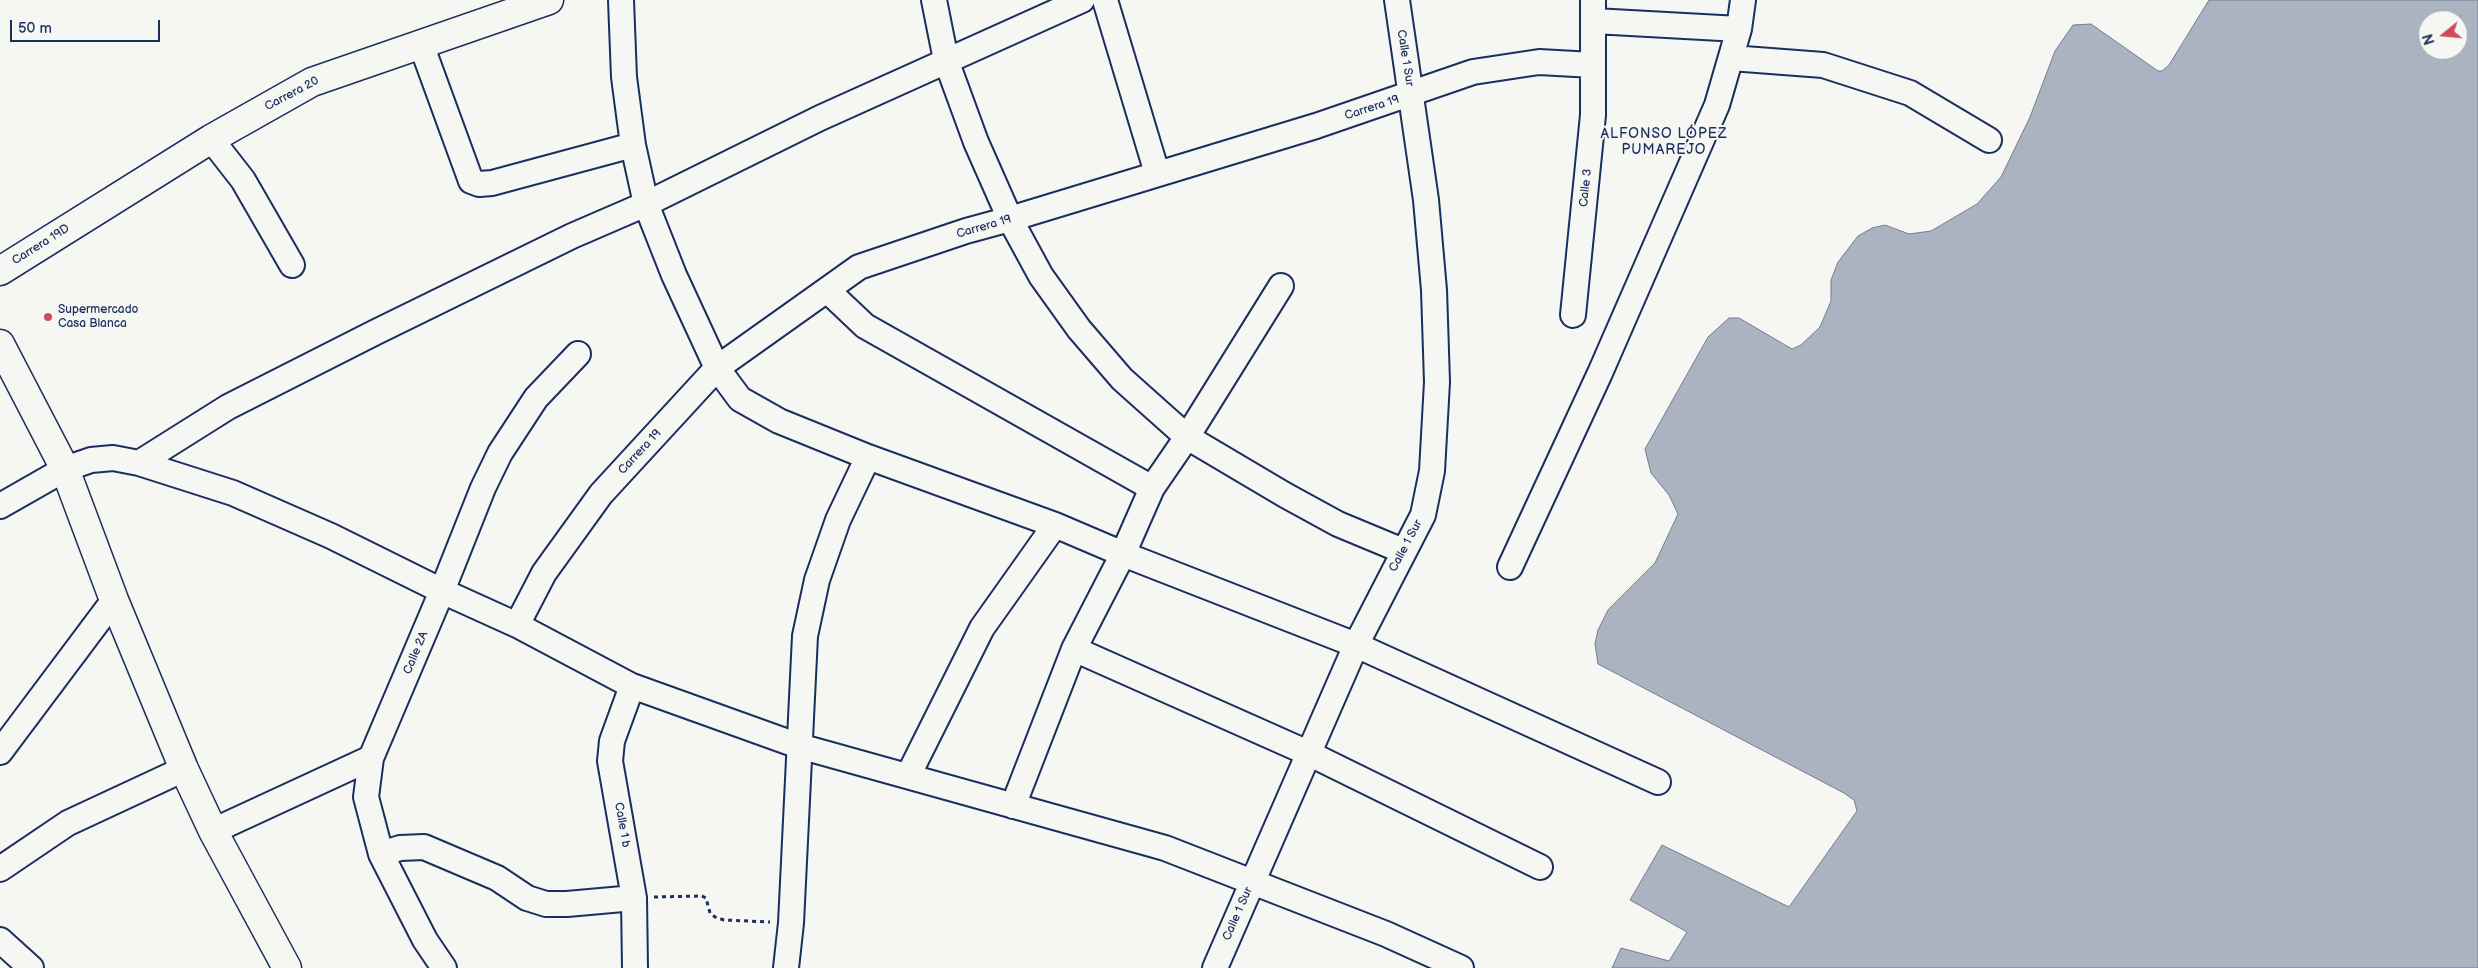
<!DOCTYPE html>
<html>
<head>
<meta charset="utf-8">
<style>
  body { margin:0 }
  #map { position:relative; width:2478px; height:968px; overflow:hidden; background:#f6f6f2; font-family:"Balsamiq Sans",sans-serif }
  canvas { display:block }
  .north { position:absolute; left:2418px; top:10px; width:50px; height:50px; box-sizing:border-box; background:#f6f6f2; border:1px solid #9ea6b7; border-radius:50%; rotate:253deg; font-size:14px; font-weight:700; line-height:20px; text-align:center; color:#1b2f5e }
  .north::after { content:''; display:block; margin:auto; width:18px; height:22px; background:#d1495b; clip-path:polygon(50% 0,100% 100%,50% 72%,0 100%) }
  .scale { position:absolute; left:10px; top:20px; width:150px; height:22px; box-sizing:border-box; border:2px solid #1b2f5e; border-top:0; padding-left:6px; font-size:15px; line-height:18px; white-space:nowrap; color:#1b2f5e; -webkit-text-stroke:4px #f6f6f2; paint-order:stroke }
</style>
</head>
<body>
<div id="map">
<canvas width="2478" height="968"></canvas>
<div class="north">N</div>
<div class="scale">50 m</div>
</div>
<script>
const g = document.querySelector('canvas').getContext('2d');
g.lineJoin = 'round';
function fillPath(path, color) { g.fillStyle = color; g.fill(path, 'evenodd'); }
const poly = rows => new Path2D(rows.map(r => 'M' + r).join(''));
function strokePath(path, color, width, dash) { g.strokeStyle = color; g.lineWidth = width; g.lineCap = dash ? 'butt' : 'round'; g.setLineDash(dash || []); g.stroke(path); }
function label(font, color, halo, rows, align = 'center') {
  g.font = font + ' "Balsamiq Sans",sans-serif'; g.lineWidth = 4; g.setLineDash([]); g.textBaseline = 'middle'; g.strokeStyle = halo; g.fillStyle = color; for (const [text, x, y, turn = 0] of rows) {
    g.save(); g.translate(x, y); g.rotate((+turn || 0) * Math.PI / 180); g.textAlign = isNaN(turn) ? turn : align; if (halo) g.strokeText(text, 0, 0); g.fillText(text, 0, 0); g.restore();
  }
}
const water = poly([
  [2209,0,2478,0,2478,968,1612,968,1621,948,1669,961,1687,932,1630,900,1662,845,1789,907,1857,811,1854,800,1844,793,1598,664,1595,644,1598,630,1608,610,1655,563,1678,514,1669,495,1651,473,1645,449,1708,337,1729,318,1739,318,1792,349,1801,345,1820,327,1831,301,1831,280,1838,262,1858,236,1872,228,1885,225,1909,234,1931,231,1977,204,2001,177,2030,117,2055,51,2073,25,2091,24,2158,71,2162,71,2169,65,2209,0],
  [2428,20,2458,20,2458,50,2428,50,2428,20]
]);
fillPath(water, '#abb2c0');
strokePath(water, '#717e99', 1);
const street = poly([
  [621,0,624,77,633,145,646,204,674,275,717,368,740,399,779,421,868,457,1055,525,1123,554,1356,645,1658,782],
  [934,0,946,60,976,142,1010,219,1041,276,1079,329,1122,379,1187,437,1285,495,1338,524,1403,551],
  [1105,0,1157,173],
  [1594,21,1739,29],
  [421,44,471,181,479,184,492,183,633,145],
  [1731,58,1823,65,1910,93,1989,140],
  [211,139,243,180,292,265],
  [828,291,865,326,1152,488],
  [1573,315,1593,115,1593,0],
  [139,463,228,407,376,332,572,236,646,204,820,118,1082,0],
  [0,506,65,469,91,460,113,458,139,463,233,493,331,536,442,591,517,625,632,686,799,746,1165,848,1386,934,1461,968],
  [1510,567,1600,373,1717,105,1739,29,1743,0],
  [517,625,544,573,601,494,717,368,859,267,966,231,1010,219,1316,126,1473,72,1539,62,1593,65],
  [1074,649,1308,753,1540,867],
  [632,686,612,741,610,761,634,898,635,968],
  [0,752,114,600],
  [908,776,982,628,1055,525],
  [1013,806,1074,649,1123,554,1152,488,1187,437,1281,286],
  [213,831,371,758],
  [381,854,400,848,424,847,497,878,527,898,546,904,567,904,634,898],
  [0,869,68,823,184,769],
  [0,940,31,968],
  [444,968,425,940,381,854,366,797,371,758,442,591,483,488,500,453,536,398,578,354],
  [786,968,791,923,805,636,817,580,838,520,868,457],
  [1215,968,1356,645,1423,515,1432,471,1437,382,1434,290,1426,200,1397,0]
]);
const secondary = poly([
  [0,271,211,139,312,82,549,0],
  [0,344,65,469,114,600,184,769,213,831,287,968]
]);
strokePath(street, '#1b2f5e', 28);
strokePath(secondary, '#1b2f5e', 31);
strokePath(poly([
  [654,897,702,896,706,898,710,913,715,917,724,920,770,922]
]), '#1b2f5e', 3, [4, 4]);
strokePath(street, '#f6f6f2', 24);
strokePath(secondary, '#f6f6f2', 28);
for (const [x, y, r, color] of [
  [48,317,5,"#d1495b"]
]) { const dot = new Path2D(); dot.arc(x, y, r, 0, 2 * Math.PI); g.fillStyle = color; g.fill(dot); strokePath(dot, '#f6f6f2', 2); }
label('12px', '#1b2f5e', '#f6f6f2', [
  ["Calle 1 Sur",1405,58,81],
  ["Carrera 20",292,94,-28],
  ["Carrera 19",1372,108,-18],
  ["Calle 3",1586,188,-84],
  ["Carrera 19",984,227,-16],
  ["Carrera 19D",41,245,-32],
  ["Carrera 19",640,452,-47],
  ["Calle 1 Sur",1406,546,-62],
  ["Calle 2A",416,653,-67],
  ["Calle 1 b",622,825,80],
  ["Calle 1 Sur",1238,914,-66]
]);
label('12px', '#1b2f5e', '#f6f6f2', [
  ["Supermercado",58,310],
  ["Casa Blanca",58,324]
], 'left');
g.letterSpacing = '1px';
label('14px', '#1b2f5e', '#f6f6f2', [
  ["ALFONSO LÓPEZ",1664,134],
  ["PUMAREJO",1664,150]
]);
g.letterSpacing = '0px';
</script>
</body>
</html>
